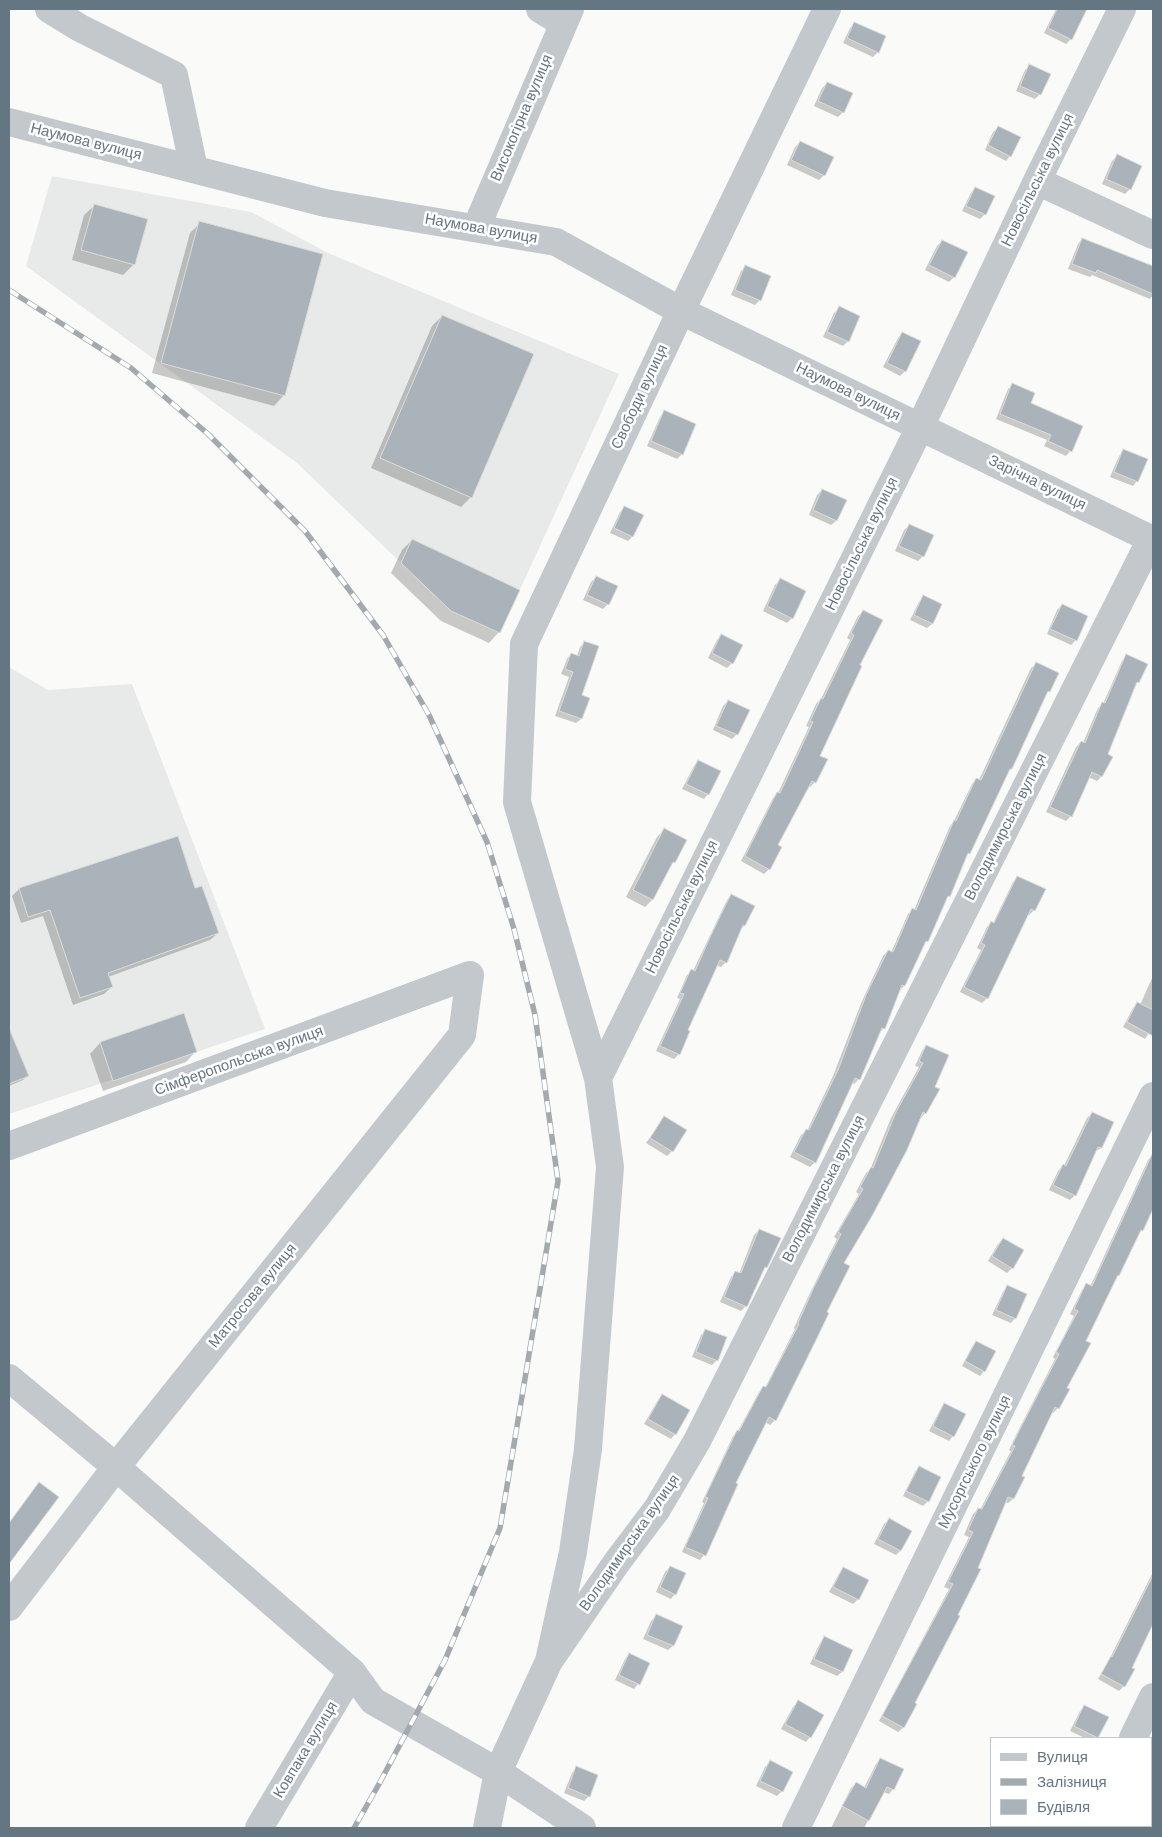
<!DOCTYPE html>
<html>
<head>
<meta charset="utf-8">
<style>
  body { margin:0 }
  #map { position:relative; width:1162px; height:1837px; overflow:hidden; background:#fafaf8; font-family:Helvetica,sans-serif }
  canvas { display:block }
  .frame { position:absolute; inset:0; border:10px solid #657683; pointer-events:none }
  .legend { position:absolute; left:990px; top:1737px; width:162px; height:90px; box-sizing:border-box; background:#fff; border:1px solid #c1c8cd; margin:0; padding:6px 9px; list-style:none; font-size:15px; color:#657683 }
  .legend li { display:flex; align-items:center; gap:10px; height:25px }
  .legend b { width:25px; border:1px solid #c1c8cd }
</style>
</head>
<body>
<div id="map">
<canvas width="1162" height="1837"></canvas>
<div class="frame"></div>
<ul class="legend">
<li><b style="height:6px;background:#c3c8cc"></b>Вулиця</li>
<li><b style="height:6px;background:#a2aab0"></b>Залізниця</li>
<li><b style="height:14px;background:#aab3b9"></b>Будівля</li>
</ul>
</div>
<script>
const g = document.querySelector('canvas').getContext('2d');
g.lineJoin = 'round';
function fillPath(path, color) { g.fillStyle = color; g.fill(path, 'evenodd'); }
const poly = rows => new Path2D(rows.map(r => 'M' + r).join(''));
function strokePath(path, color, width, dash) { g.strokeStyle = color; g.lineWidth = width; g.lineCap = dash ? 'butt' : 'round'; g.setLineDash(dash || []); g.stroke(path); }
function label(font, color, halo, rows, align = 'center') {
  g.font = font + ' Helvetica,sans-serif'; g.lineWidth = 5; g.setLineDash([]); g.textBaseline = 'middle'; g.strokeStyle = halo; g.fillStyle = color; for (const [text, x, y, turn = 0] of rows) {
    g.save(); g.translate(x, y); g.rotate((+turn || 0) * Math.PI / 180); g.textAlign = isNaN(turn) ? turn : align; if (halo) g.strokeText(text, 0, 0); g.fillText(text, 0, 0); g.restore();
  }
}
fillPath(poly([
  [52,176,251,212,330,254,619,374,500,633,451,611,297,463,26,266],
  [9,667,48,690,132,684,265,1029,9,1114]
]), '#e8e9e9');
fillPath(poly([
  [1056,9,1081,9,1084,10,1071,39,1066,44,1044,33],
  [855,23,878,52,873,57,843,43,850,28],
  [1030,66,1040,94,1035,99,1016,91,1025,70],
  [827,83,843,112,838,117,814,106,822,88],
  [998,128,1010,156,1006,161,985,150,993,132],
  [800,143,824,175,819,180,787,165,795,147],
  [1117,156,1130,189,1125,194,1102,184,1112,161],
  [975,188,985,214,980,219,962,211,971,193],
  [95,205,134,264,123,275,72,260,84,215],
  [200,223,284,395,274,406,152,373,190,233],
  [1082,239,1153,268,1153,295,1150,299,1092,275,1090,277,1068,269,1078,244],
  [942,241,954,277,949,282,925,270,937,246],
  [746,266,760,300,755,305,731,295,741,271],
  [839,308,848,341,843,346,823,337,834,313],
  [442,316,471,497,461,507,371,468,432,326],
  [903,333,905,371,900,376,883,367,898,338],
  [1013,385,1029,403,1081,427,1070,451,1066,456,1044,446,1047,440,996,419,1008,389],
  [665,412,682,454,677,459,647,446,660,417],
  [1124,451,1137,481,1133,486,1110,477,1119,456],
  [822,490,845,501,836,521,831,525,809,515,817,495],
  [625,507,632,537,628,541,610,533,620,512],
  [909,526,923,556,918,561,895,551,904,530],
  [412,540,518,591,499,632,489,643,441,621,391,573,402,550],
  [596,577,608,604,603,609,583,600,591,582],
  [780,580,792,618,787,623,763,611,775,585],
  [923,597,941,605,932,624,927,628,910,620,919,602],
  [1062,605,1076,640,1071,645,1047,634,1057,610],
  [863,612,859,665,819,756,815,782,810,787,808,786,776,846,769,869,764,874,741,861,773,798,778,793,809,727,806,726,816,704,821,699,850,640,847,638,858,616],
  [721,636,732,663,727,668,708,658,717,640],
  [585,642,581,696,581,719,576,723,555,716,569,677,561,674,567,659,571,654,577,656,580,647],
  [1126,656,1138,682,1134,686,1106,755,1111,757,1101,777,1097,781,1088,777,1071,816,1066,821,1046,812,1076,747,1081,742,1083,743,1098,708,1103,704,1122,661],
  [1036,664,1049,691,1044,696,1011,769,1007,772,969,853,965,857,927,941,922,946,904,986,899,991,884,1028,879,1033,859,1079,854,1084,852,1083,815,1162,810,1167,790,1157,801,1135,807,1131,833,1076,862,1001,883,956,888,951,891,953,908,914,913,910,914,910,950,826,953,823,972,784,976,779,979,780,1031,668],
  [728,701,737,734,732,739,713,730,723,706],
  [698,761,708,794,704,799,682,789,694,766],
  [664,830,685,841,652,900,645,907,626,897,657,837],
  [178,837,195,889,218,933,210,940,108,977,112,987,104,994,73,1005,43,916,21,923,12,896,19,889],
  [1018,877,1034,910,1029,915,1027,914,987,998,982,1003,960,992,981,950,977,948,987,927,991,923,993,923,1013,882],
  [732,895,754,906,744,926,739,931,726,962,721,967,716,965,686,1030,679,1054,674,1059,656,1051,680,999,677,998,687,975,692,970,693,971,727,900],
  [1153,976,1153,1027,1145,1039,1123,1027,1133,1008,1138,1003,1140,1005],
  [183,1014,196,1051,186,1062,103,1091,90,1054,100,1043],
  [14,1044,27,1076,23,1080,9,1086,9,1046],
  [926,1046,934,1087,925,1113,921,1118,919,1117,843,1264,775,1420,770,1425,765,1422,734,1484,736,1485,704,1555,700,1560,682,1552,704,1503,702,1502,733,1436,738,1431,759,1392,765,1388,795,1329,794,1328,810,1293,837,1239,834,1237,859,1194,856,1192,866,1173,870,1170,891,1118,919,1067,915,1066,922,1051],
  [1092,1113,1101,1148,1095,1152,1075,1195,1070,1200,1049,1190,1058,1171,1063,1166,1064,1166,1087,1118],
  [665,1117,672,1151,667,1156,646,1143],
  [1152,1156,1153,1205,1142,1230,1138,1235,1118,1275,1115,1279,1085,1342,1066,1388,1068,1389,1058,1408,1053,1413,1051,1412,1021,1477,1023,1478,1013,1499,1008,1503,1004,1502,913,1703,916,1705,903,1728,898,1732,879,1721,949,1589,944,1587,969,1537,964,1535,973,1514,978,1509,980,1510,1011,1451,1009,1450,1017,1433,1055,1359,1053,1357,1074,1316,1070,1314,1082,1290,1087,1285,1090,1287,1148,1160],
  [759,1230,779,1239,765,1267,761,1272,746,1306,741,1311,720,1302,731,1277,736,1272,739,1274,754,1235],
  [1003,1239,1012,1268,1007,1273,988,1261,998,1244],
  [1007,1287,1015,1318,1011,1323,992,1315,1003,1292],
  [706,1330,717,1360,712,1365,692,1357,701,1335],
  [976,1343,984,1371,980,1376,962,1366,972,1347],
  [662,1395,675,1434,671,1439,644,1424,658,1400],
  [945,1405,953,1436,949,1441,929,1431,940,1410],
  [919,1467,928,1501,923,1506,903,1496,915,1472],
  [39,1483,57,1497,9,1560,9,1523],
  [889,1520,900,1551,896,1555,874,1544,884,1524],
  [670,1567,675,1594,671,1599,656,1592,665,1572],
  [844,1569,858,1599,853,1604,829,1592,839,1574],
  [1153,1572,1153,1623,1124,1686,1119,1691,1098,1679,1109,1660],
  [656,1616,673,1646,668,1650,643,1639,651,1621],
  [825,1638,852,1651,842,1672,837,1676,810,1664,820,1643],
  [629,1654,638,1684,634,1689,615,1680,625,1659],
  [798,1702,810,1737,806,1742,781,1729,793,1707],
  [1085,1706,1097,1737,1096,1738,1085,1738,1070,1731,1080,1711],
  [880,1759,893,1789,889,1794,883,1792,864,1828,831,1828,851,1788,856,1784,864,1788,876,1764],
  [770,1762,782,1791,777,1796,756,1786,765,1767],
  [576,1768,589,1796,584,1801,564,1793,572,1773],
  [1151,1798,1153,1799,1153,1827,1145,1828,1140,1826,1151,1826],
  [1026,1826,1054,1826,1052,1828,1024,1828]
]), '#0003');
const building = poly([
  [1057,9,1087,9,1072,40,1048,28,1057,9],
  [854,22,886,36,879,53,847,38,854,22],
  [1029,64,1051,74,1041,95,1020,86,1029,64],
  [827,82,853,93,844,113,818,101,827,82],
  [998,126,1021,137,1011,157,988,145,998,126],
  [800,141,834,157,825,176,791,160,800,141],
  [1117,154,1142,166,1131,190,1106,179,1117,154],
  [975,187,995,196,986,215,966,206,975,187],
  [94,204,148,219,135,265,81,250,94,204],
  [199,221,323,254,285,396,161,363,199,221],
  [1082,238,1153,266,1153,294,1097,270,1096,273,1072,264,1082,238],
  [942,240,968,252,955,278,929,265,942,240],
  [745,265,771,276,761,301,735,290,745,265],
  [839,306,860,316,849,342,827,332,839,306],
  [442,315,534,354,472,498,380,458,442,315],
  [902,332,921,341,906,372,887,363,902,332],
  [1012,383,1035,393,1031,403,1083,426,1072,452,1048,441,1051,435,1000,414,1012,383],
  [664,410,696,424,683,455,651,441,664,410],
  [1123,449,1148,459,1138,482,1114,472,1123,449],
  [822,489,847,500,837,521,813,510,822,489],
  [624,506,644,515,633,537,614,528,624,506],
  [909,524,934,535,924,557,899,546,909,524],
  [412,539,520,590,500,633,451,611,401,563,412,539],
  [596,576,618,586,609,605,587,595,596,576],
  [780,578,806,591,793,619,767,606,780,578],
  [923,595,942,604,933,624,914,615,923,595],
  [1062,604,1088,616,1077,641,1050,629,1062,604],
  [863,610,883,620,860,665,862,666,820,756,828,759,816,783,812,781,778,845,782,847,770,870,745,856,777,792,780,793,813,722,810,721,821,698,823,699,854,635,851,633,863,610],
  [721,634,743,645,733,664,712,653,721,634],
  [584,641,599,646,582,695,590,698,582,719,559,711,573,672,565,669,571,653,579,656,584,641],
  [1126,654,1148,664,1139,683,1137,682,1108,754,1113,757,1102,777,1092,772,1072,817,1050,807,1081,741,1085,743,1102,702,1105,703,1126,654],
  [1036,662,1059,673,1050,692,1048,691,1012,769,1010,769,970,854,968,853,950,897,948,896,928,942,926,941,905,986,902,985,885,1029,882,1028,860,1080,855,1078,816,1163,794,1152,806,1129,809,1130,838,1070,866,995,888,950,893,952,912,908,916,910,954,820,956,821,976,778,981,780,1036,662],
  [728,700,750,710,738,735,716,726,728,700],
  [698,760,721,771,709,795,686,784,698,760],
  [664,828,687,840,675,863,673,862,653,900,633,890,664,828],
  [178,836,195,888,202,886,219,933,108,973,113,987,80,998,50,910,28,917,19,888,178,836],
  [1017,876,1046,889,1035,911,1031,909,988,999,964,987,985,945,981,943,991,921,994,923,1017,876],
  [731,894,755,906,745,926,743,925,727,963,720,960,688,1030,690,1031,680,1055,660,1046,684,994,680,993,691,969,695,971,711,935,731,894],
  [1137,1002,1153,1010,1153,1036,1127,1022,1137,1002],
  [184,1013,197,1052,113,1081,100,1042,184,1013],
  [9,1028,29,1076,9,1084,9,1028],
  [926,1045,949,1055,935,1087,940,1089,926,1114,923,1112,907,1150,872,1216,844,1263,850,1266,827,1312,829,1313,819,1334,776,1421,769,1417,736,1483,738,1484,706,1556,685,1547,708,1498,705,1497,737,1430,739,1431,763,1386,766,1387,799,1324,798,1323,814,1287,841,1234,838,1232,863,1189,860,1187,871,1167,873,1168,896,1112,923,1063,919,1061,926,1045],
  [1092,1112,1114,1122,1102,1148,1098,1147,1076,1196,1053,1185,1063,1164,1066,1166,1092,1112],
  [664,1116,687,1130,673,1152,650,1138,664,1116],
  [1153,1152,1153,1209,1143,1231,1141,1230,1119,1276,1118,1275,1086,1341,1091,1343,1067,1388,1070,1389,1059,1409,1055,1407,1022,1476,1025,1477,1014,1499,1008,1497,978,1568,981,1569,958,1615,960,1616,915,1703,917,1704,904,1728,882,1716,953,1584,948,1582,973,1532,968,1530,978,1508,982,1509,1015,1446,1012,1445,1021,1427,1059,1354,1056,1352,1078,1311,1074,1309,1086,1283,1092,1286,1153,1152],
  [759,1229,781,1238,767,1268,765,1267,747,1307,724,1297,735,1271,741,1273,759,1229],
  [1003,1238,1024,1250,1013,1269,992,1256,1003,1238],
  [1007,1285,1027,1294,1016,1319,996,1310,1007,1285],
  [705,1329,727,1337,718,1361,696,1352,705,1329],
  [976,1341,996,1351,985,1372,965,1361,976,1341],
  [662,1394,690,1410,676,1435,648,1419,662,1394],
  [944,1403,966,1414,954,1437,933,1426,944,1403],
  [919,1466,941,1477,929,1502,906,1491,919,1466],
  [39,1482,59,1497,9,1564,9,1523,39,1482],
  [889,1518,912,1531,901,1551,878,1539,889,1518],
  [670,1566,686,1573,676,1595,660,1587,670,1566],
  [843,1567,869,1580,859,1600,833,1587,843,1567],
  [1153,1575,1153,1624,1132,1668,1135,1669,1125,1687,1101,1674,1111,1656,1112,1657,1153,1575],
  [656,1614,683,1626,674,1646,647,1635,656,1614],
  [824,1636,853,1650,843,1672,814,1659,824,1636],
  [629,1653,650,1663,640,1685,619,1675,629,1653],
  [798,1700,824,1715,811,1738,785,1724,798,1700],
  [1084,1705,1109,1717,1098,1738,1074,1726,1084,1705],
  [880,1758,904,1769,894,1790,887,1787,869,1821,842,1806,856,1782,866,1788,880,1758],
  [770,1760,793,1772,783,1792,760,1781,770,1760],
  [576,1766,598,1775,590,1797,568,1788,576,1766]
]);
fillPath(building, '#aab3b9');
strokePath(building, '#dcdcda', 1);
strokePath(poly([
  [49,9,80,28,174,75,194,169],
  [540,9,563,23],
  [9,122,325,203,556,242,681,311,1153,540],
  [1037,181,1153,235],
  [476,228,570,9],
  [598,1078,920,427,1037,181,1122,9],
  [9,1146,470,975,462,1035,116,1467,9,1607],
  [9,1378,116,1467,352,1672,373,1701,498,1772,582,1828],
  [549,1661,573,1552,588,1449,610,1167,598,1078,517,802,524,644,681,311,827,9],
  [1133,1738,1153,1697],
  [259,1828,352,1672],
  [487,1828,498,1772,549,1661,617,1562,657,1509,697,1441,1151,539],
  [796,1828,1153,1096],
  [1090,1828,1091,1826]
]), '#c3c8cc', 28);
const rail = poly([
  [9,290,131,368,208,434,305,531,383,635,429,715,487,842,514,929,535,1015,558,1181,500,1528,445,1660,379,1784,354,1828]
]);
strokePath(rail, '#a2aab0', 5.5);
strokePath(rail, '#fff', 4, [11]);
label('15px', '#657683', '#fff', [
  ["Високогірна вулиця",522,118,-67],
  ["Наумова вулиця",86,142,14],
  ["Новосільська вулиця",1038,180,-64],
  ["Наумова вулиця",481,229,10],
  ["Наумова вулиця",848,392,26],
  ["Свободи вулиця",640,397,-65],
  ["Зарічна вулиця",1037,483,26],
  ["Новосільська вулиця",862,544,-64],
  ["Володимирська вулиця",1006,827,-63],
  ["Новосільська вулиця",682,907,-64],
  ["Сімферопольська вулиця",239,1061,-20],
  ["Володимирська вулиця",824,1189,-63],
  ["Матросова вулиця",253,1296,-51],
  ["Мусоргського вулиця",975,1462,-64],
  ["Володимирська вулиця",630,1543,-55],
  ["Ковпака вулиця",306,1750,-59]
]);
</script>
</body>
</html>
